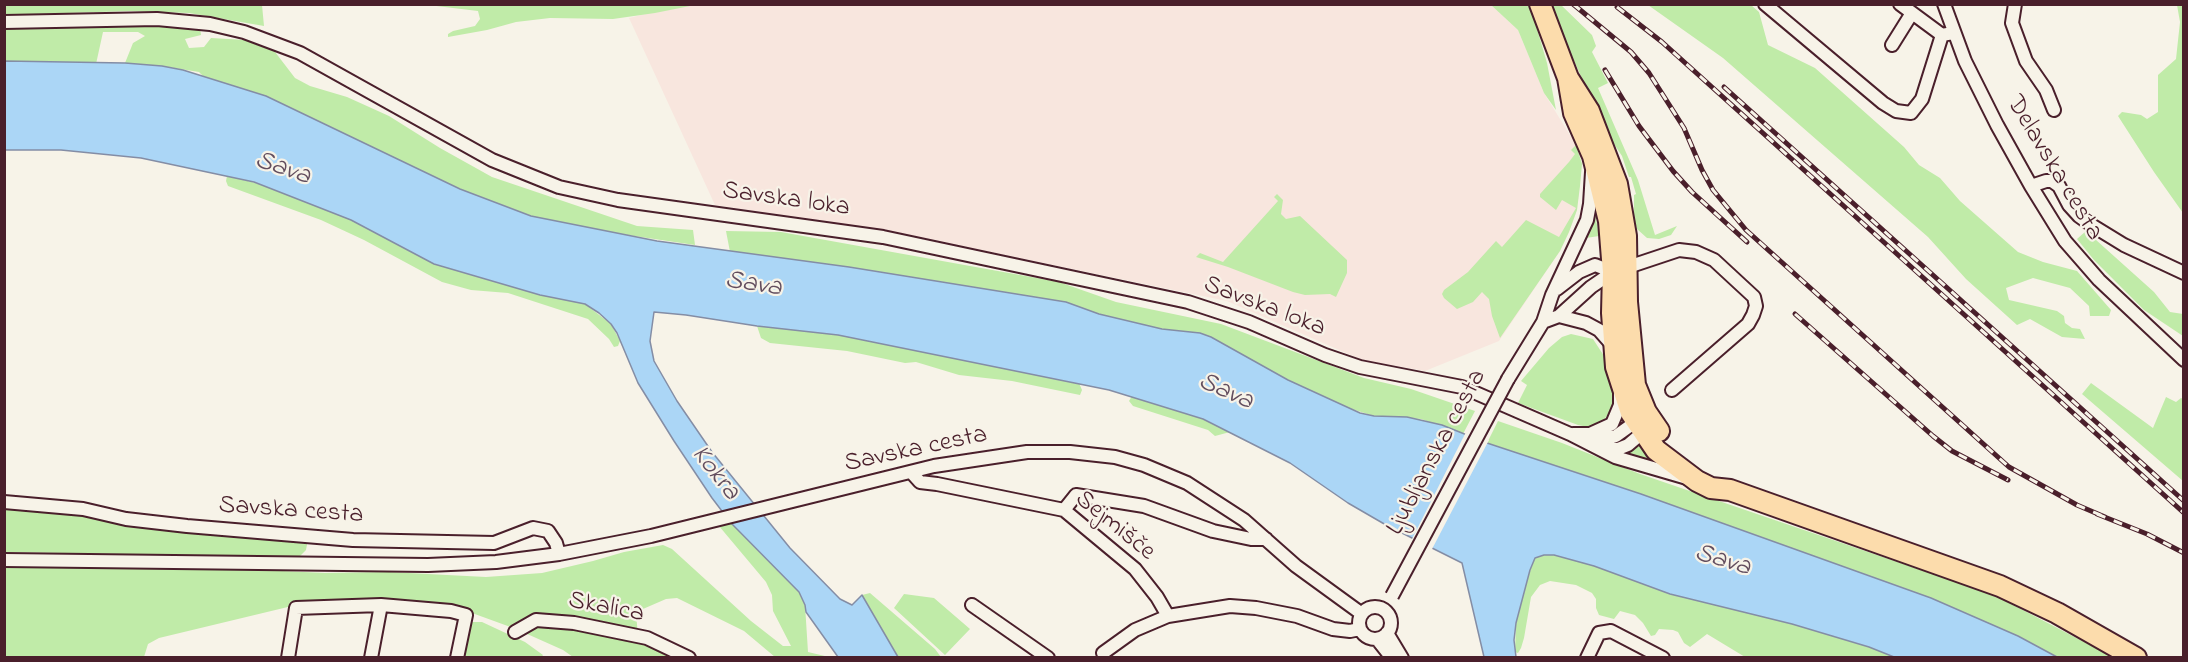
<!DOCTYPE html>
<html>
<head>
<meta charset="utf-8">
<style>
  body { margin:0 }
  #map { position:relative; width:2188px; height:662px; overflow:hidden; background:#f7f3e8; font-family:"Indie Flower",sans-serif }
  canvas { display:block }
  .frame { position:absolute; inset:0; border:6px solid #4a1f2b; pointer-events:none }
</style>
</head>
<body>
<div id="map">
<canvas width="2188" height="662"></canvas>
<div class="frame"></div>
</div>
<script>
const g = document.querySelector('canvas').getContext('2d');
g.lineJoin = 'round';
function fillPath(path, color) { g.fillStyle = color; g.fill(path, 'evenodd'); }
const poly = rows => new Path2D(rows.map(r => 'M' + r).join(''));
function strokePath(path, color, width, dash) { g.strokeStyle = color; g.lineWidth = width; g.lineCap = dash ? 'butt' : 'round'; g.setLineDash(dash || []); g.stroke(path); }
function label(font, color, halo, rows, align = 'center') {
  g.font = font + ' "Indie Flower",sans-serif'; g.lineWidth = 4.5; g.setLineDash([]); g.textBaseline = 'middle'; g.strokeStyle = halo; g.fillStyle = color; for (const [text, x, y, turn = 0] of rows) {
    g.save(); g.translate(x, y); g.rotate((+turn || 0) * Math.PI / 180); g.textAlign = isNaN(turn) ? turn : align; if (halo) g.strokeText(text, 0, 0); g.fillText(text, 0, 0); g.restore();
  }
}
fillPath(poly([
  [685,4,1491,5,1518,30,1544,93,1576,145,1582,164,1577,210,1569,232,1560,251,1499,341,1425,371,1362,360,1227,301,941,242,715,205,629,18]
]), '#f8e6de');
fillPath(poly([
  [4,5,262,5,264,26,189,13,130,11,5,15],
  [428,5,695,5,655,13,613,19,550,18,516,22,487,30,448,37,448,34,453,31,475,26,480,19,478,11],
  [1491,5,1530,5,1547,63,1556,110,1544,93,1518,30],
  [1549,5,1561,5,1592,35,1596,46,1592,52,1608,83,1598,88,1638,180,1655,235,1677,226,1671,235,1659,239,1647,238,1637,229,1634,218,1634,195,1636,194,1631,177,1629,177,1622,156,1606,132],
  [1648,5,1751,5,1759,12,1768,45,1815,68,1904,147,1919,165,1940,178,1960,201,2018,252,2043,262,2077,271,2111,310,2109,316,2090,316,2089,306,2070,288,2033,278,2006,288,2009,300,2057,311,2064,316,2065,323,2072,328,2080,329,2085,339,2062,337,2030,319,2017,325,1966,279,1928,237,1723,58],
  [2177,5,2184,5,2183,213,2154,172,2118,116,2122,112,2141,115,2147,119,2158,112,2158,75,2176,59,2180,22],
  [165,26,200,28,201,35,185,39,189,48,204,47,211,38,246,40,272,48,295,78,310,86,347,97,389,116,440,148,492,177,637,226,693,230,695,245,607,232,531,216,460,189,266,96,204,77,199,72,162,66,125,63,133,43,145,36,138,32,103,32,96,64,5,61,5,29],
  [1576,145,1582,164,1580,186,1577,210,1569,232,1560,251,1500,338,1492,316,1489,299,1482,292,1473,302,1457,309,1444,298,1442,294,1444,290,1468,272,1496,241,1502,247,1526,220,1559,237,1576,208,1562,200,1556,210,1540,197,1540,194,1569,162,1575,154,1571,150],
  [227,176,268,186,351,220,434,264,540,295,585,304,611,324,620,341,618,346,614,347,609,339,588,319,508,293,471,290,442,282,364,240,321,220,228,186,226,181],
  [1277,194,1283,200,1281,214,1286,219,1300,216,1347,260,1347,273,1336,297,1330,294,1305,295,1293,292,1228,267,1196,257,1200,253,1223,262,1278,201,1274,197],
  [1595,214,1599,236,1586,238,1591,215],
  [726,231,781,232,1059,282,1116,302,1221,324,1364,378,1411,389,1475,411,1463,434,1421,419,1374,416,1345,407,1288,380,1211,337,1200,333,1162,329,1099,314,1066,302,849,267,730,252],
  [2086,231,2154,292,2170,312,2183,314,2183,336,2144,310,2094,260,2077,239],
  [757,326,838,335,1079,383,1082,390,1080,395,1012,381,959,375,916,362,905,363,847,351,770,343,761,338],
  [1571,334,1593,339,1606,359,1613,382,1615,396,1612,410,1601,423,1588,427,1578,425,1518,403,1527,385,1521,381,1549,348,1562,337],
  [2091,383,2153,428,2166,397,2176,402,2181,398,2183,399,2183,481,2082,394],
  [1132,396,1203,419,1230,432,1215,436,1208,430,1133,406,1129,401],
  [1498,421,1562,443,1640,474,1994,595,2113,657,2057,657,2018,636,1931,598,1641,494,1487,443],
  [1641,443,1657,460,1657,464,1626,454,1628,451],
  [4,504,308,539,306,550,299,557,5,552],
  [731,523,799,592,805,605,808,652,829,657,775,657,744,631,677,598,666,599,636,612,638,637,681,657,573,657,563,650,516,629,461,609,292,606,159,638,148,644,144,657,5,657,4,567,54,566,169,569,219,568,325,573,389,572,486,577,542,573,593,561,624,552,663,545,672,549,751,621,783,646,791,646,773,611,772,595,766,582,719,526],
  [1544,555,1554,555,1594,566,1670,594,1792,624,1869,647,1894,657,1745,657,1707,634,1690,647,1684,643,1678,632,1673,630,1659,629,1655,635,1651,636,1643,623,1635,615,1620,611,1614,619,1599,615,1596,608,1596,599,1592,593,1576,585,1550,581,1540,585,1531,597,1524,638,1521,648,1518,653,1515,652,1516,623,1525,584,1535,558],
  [870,593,935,649,941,657,898,657,862,595],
  [904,594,934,598,970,629,945,655,894,608],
  [473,622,482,622,525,642,543,655,541,658,461,658,470,623]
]), '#c0eba8');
const water = poly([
  [5,61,125,63,162,66,183,70,266,96,460,189,531,216,657,241,849,267,1066,302,1099,314,1162,329,1200,333,1211,337,1288,380,1360,413,1374,416,1407,417,1442,425,1487,443,1641,494,1931,598,2018,636,2057,657,1894,657,1869,647,1792,624,1670,594,1594,566,1554,555,1544,555,1535,558,1530,570,1516,623,1514,640,1516,657,1484,657,1462,563,1386,525,1348,503,1290,463,1203,419,1109,390,838,335,757,326,686,315,654,312,650,341,654,361,677,401,712,452,790,548,840,599,852,605,862,595,898,657,838,657,806,612,805,605,799,592,731,523,712,498,674,441,638,383,617,333,611,324,599,313,585,304,540,295,434,264,351,220,254,182,141,158,61,150,5,150,5,61]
]);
fillPath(water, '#abd6f6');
strokePath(water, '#848da5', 1.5);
fillPath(poly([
  [1466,432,1489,440,1431,551,1411,541]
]), '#f7f3e8');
const minor = poly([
  [1765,4,1883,103,1896,111,1911,113,1922,99,1942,35,1953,33],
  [1900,4,1942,35],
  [1944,4,1965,61,1997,125,2031,186,2065,241,2099,280,2184,360],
  [2015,4,2012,23,2026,61,2046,90,2054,110],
  [4,22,157,19,210,24,244,32,300,53,492,160,559,187,618,200,883,237,1188,302,1249,322,1325,355,1360,367,1462,387,1570,434,1615,457,1687,478],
  [1892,45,1912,13],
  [2031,186,2046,181,2052,181,2059,186,2069,205,2079,216,2093,226,2124,245,2184,273],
  [1557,289,1579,272,1595,265,1613,272],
  [1559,316,1586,323,1599,330,1614,347],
  [1543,322,1559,316,1591,287,1613,272,1679,250,1696,252,1714,260,1754,297,1756,306,1753,315,1748,324,1672,390],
  [1508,379,1543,322,1552,295,1587,220,1590,204,1592,172],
  [1573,434,1590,434,1612,424,1620,405,1620,394],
  [1590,434,1604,439,1616,436,1641,418],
  [1603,448,1618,449,1628,445,1648,428],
  [911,472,920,482,937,484,1064,510,1135,569,1157,597,1168,616],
  [4,502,83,509,126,519,187,526,353,540,494,543,533,528,548,531,556,543,559,554],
  [1064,510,1076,495,1144,506,1213,531,1251,539,1266,539],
  [4,560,428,565,496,562,559,554,651,536,934,466,1027,452,1070,452,1115,457,1144,465,1187,483,1244,520,1296,566,1362,614],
  [972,605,1048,658],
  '1359 623a16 16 0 1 1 32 0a16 16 0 1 1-32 0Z',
  [515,632,536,620,574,623,647,638,689,658],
  [1387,633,1402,658],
  [1377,639,1392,658],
  [1103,653,1135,630,1168,616,1230,606,1256,608,1297,616,1333,629,1350,631,1360,629],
  [288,658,296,608,381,605],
  [371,658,381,605,451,611,466,615,457,658],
  [1587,658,1599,633,1611,631,1663,658]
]);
const primary = poly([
  [1540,4,1568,78,1589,111,1617,184,1626,236,1627,302,1635,385,1646,412,1659,431],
  [1568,78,1574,113,1593,156,1609,221,1613,272,1612,313,1616,367,1631,413,1656,450,1697,481,1711,488,1730,490,2000,586,2057,613,2136,658]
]);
strokePath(minor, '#4a1f2b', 16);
strokePath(primary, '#4a1f2b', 24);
strokePath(minor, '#f7f3e8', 12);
strokePath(primary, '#fcdcac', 20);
const rail = poly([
  [1573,4,1631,52,1649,73,1684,128,1702,170,1713,190,1746,230,2009,467,2077,505,2105,517],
  [1617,7,1662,42,2184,513],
  [1605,70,1639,126,1673,171,1692,192,1747,242],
  [1724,87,2184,501],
  [1795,314,1933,436,1952,451,2008,480],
  [2097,514,2147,534,2184,553]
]);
strokePath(rail, '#4a1f2b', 5);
strokePath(rail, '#f7f3e8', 3, [9]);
const minorBridge = poly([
  [1392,596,1508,379]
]);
strokePath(minorBridge, '#4a1f2b', 16, []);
strokePath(minorBridge, '#f7f3e8', 12);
label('26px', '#4a1f2b', '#f7f3e8', [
  ["Delavska cesta",2053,169,59],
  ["Savska loka",786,201,8],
  ["Savska loka",1264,308,21],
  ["Savska cesta",916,451,-12],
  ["Ljubljanska cesta",1438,453,-62],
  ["Savska cesta",291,512,4],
  ["Sejmišče",1114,527,39],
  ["Skalica",606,609,11]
]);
label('italic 27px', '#624d5e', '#f7f3e8', [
  ["Sava",282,170,19],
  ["Sava",753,286,9],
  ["Sava",1225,393,24],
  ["Kokra",714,474,52],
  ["Sava",1722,562,17]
]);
</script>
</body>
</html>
